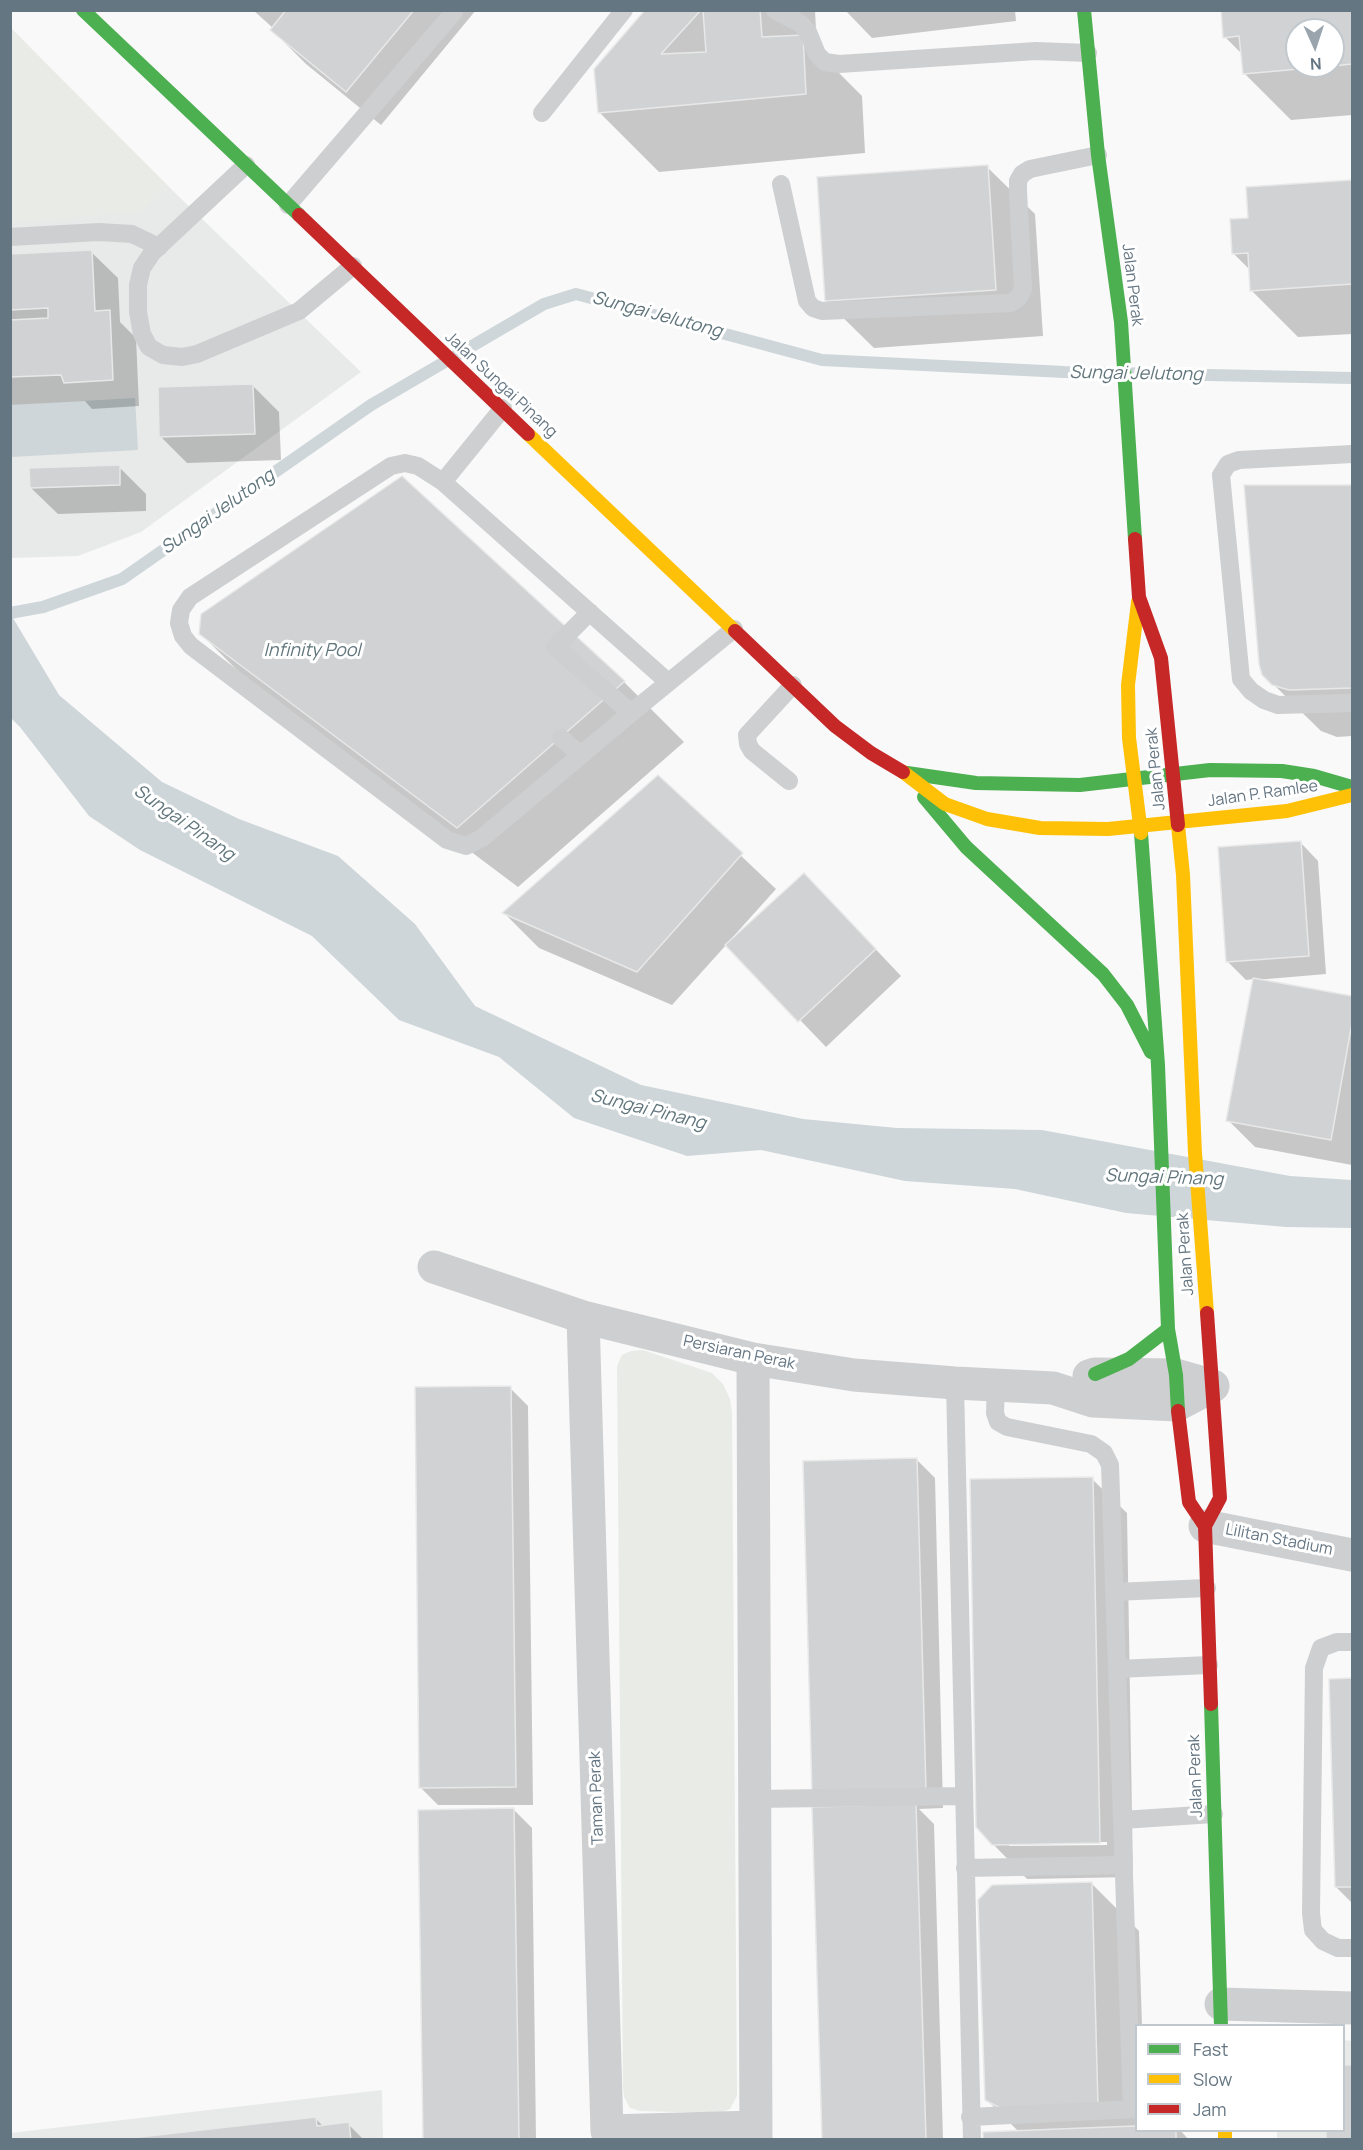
<!DOCTYPE html>
<html>
<head>
<meta charset="utf-8">
<style>
  body { margin:0 }
  #map { position:relative; width:1363px; height:2150px; overflow:hidden; background:#f9f9f9; font-family:Manrope,sans-serif }
  canvas { display:block }
  .frame { position:absolute; inset:0; border:12px solid #657683; pointer-events:none }
  .legend { position:absolute; left:1135px; top:2024px; width:210px; height:108px; box-sizing:border-box; background:#fff; border:2px solid #c1c8cd; margin:0; padding:8px 10px; list-style:none; font-size:18px; color:#657683 }
  .legend li { display:flex; align-items:center; gap:12px; height:30px }
  .legend b { width:30px; border:2px solid #c1c8cd }
  .north { position:absolute; left:1285px; top:18px; width:60px; height:60px; box-sizing:border-box; background:#fff; border:2px solid #c1c8cd; border-radius:50%; rotate:177deg; font-size:16px; font-weight:700; line-height:24px; text-align:center; color:#657683 }
  .north::after { content:''; display:block; margin:auto; width:21px; height:27px; background:#99a4ac; clip-path:polygon(50% 0,100% 100%,50% 72%,0 100%) }
</style>
</head>
<body>
<div id="map">
<canvas width="1363" height="2150"></canvas>
<div class="frame"></div>
<ul class="legend">
<li><b style="height:8px;background:#4caf50"></b>Fast</li>
<li><b style="height:8px;background:#ffc107"></b>Slow</li>
<li><b style="height:8px;background:#c62828"></b>Jam</li>
</ul>
<div class="north">N</div>
</div>
<script>
const g = document.querySelector('canvas').getContext('2d');
g.lineJoin = 'round';
function fillPath(path, color) { g.fillStyle = color; g.fill(path, 'evenodd'); }
const poly = rows => new Path2D(rows.map(r => 'M' + r).join(''));
function strokePath(path, color, width, dash) { g.strokeStyle = color; g.lineWidth = width; g.lineCap = dash ? 'butt' : 'round'; g.setLineDash(dash || []); g.stroke(path); }
function label(font, color, halo, rows, align = 'center') {
  g.font = font + ' Manrope,sans-serif'; g.lineWidth = 6; g.setLineDash([]); g.textBaseline = 'middle'; g.strokeStyle = halo; g.fillStyle = color; for (const [text, x, y, turn = 0] of rows) {
    g.save(); g.translate(x, y); g.rotate((+turn || 0) * Math.PI / 180); g.textAlign = isNaN(turn) ? turn : align; if (halo) g.strokeText(text, 0, 0); g.fillText(text, 0, 0); g.restore();
  }
}
fillPath(poly([
  [10,28,170,188,361,372,141,532,78,556,11,558],
  [1344,2040,1352,2041,1352,2139,1277,2139,1277,2131,1344,2130],
  [382,2090,383,2139,11,2140,10,2133]
]), '#e8e9e9');
fillPath(poly([
  [11,28,170,188,140,212,11,223],
  [643,1350,712,1373,723,1384,730,1399,732,1413,737,2096,730,2109,719,2113,640,2111,630,2108,624,2097,623,2086,617,1366,622,1355,631,1351]
]), '#e8ebe6');
fillPath(poly([
  [135,398,138,450,11,457,11,405],
  [10,613,59,695,162,782,239,819,338,856,415,924,475,1006,641,1085,803,1119,897,1128,1042,1130,1290,1176,1352,1180,1352,1228,1286,1227,1126,1213,1015,1189,905,1181,761,1150,687,1156,574,1118,499,1057,399,1020,312,936,140,850,89,816,20,727,11,718]
]), '#ced6d9');
fillPath(poly([
  [253,10,476,10,381,125,306,64,272,30,273,28],
  [647,10,815,10,817,51,862,96,865,153,659,172,600,113],
  [845,10,1015,10,1016,21,872,38],
  [1222,10,1352,10,1352,115,1291,120,1244,73,1242,54,1225,37],
  [1297,30,1333,30,1333,66,1297,66],
  [987,167,1035,214,1043,336,874,348,826,301],
  [1352,182,1352,334,1298,337,1251,290,1250,270,1233,253,1249,220,1247,188],
  [91,252,118,278,120,322,136,338,139,406,92,409,85,401,10,405,10,256],
  [253,386,279,412,281,460,187,463,161,437],
  [119,467,146,494,146,511,58,514,31,488],
  [402,478,624,682,684,742,518,887,261,694,201,634],
  [1352,486,1352,736,1337,737,1321,731,1273,684,1246,487],
  [658,777,776,889,732,938,734,940,830,901,901,976,826,1047,727,944,672,1005,539,948,505,914],
  [1301,843,1318,861,1326,974,1256,980,1352,997,1352,1165,1255,1147,1228,1120,1254,979,1246,980,1228,962],
  [510,1388,528,1406,533,1805,438,1805,420,1787],
  [917,1460,935,1478,943,1808,919,1809,934,1824,943,2140,823,2140],
  [1092,1479,1127,1513,1133,1877,1027,1879,993,1844],
  [1107,1842,1107,1845,1009,1846,1009,1843],
  [1331,1680,1352,1680,1352,1903,1336,1887],
  [514,1810,532,1828,536,2140,424,2140],
  [1092,1884,1139,1931,1142,2026,1136,2026,1136,2130,1180,2130,1189,2140,985,2140,1019,2132,986,2099],
  [1344,2067,1352,2067,1352,2140,1328,2140,1344,2130],
  [315,2118,324,2127,348,2124,364,2140,127,2140]
]), '#0003');
strokePath(poly([
  [10,613,43,607,122,579,371,405,544,304,576,294,822,360,1064,372,1352,378]
]), '#ced6d9', 12);
const building = poly([
  [286,10,414,10,346,92,270,30,286,10],
  [645,10,701,10,661,54,706,52,703,10,760,10,762,37,803,35,806,94,598,113,594,69,645,10],
  [1221,10,1352,10,1352,64,1333,66,1333,30,1297,30,1297,66,1333,66,1243,74,1239,36,1223,38,1221,10],
  [988,165,996,290,825,301,817,177,988,165],
  [1352,180,1352,284,1250,291,1248,253,1232,254,1230,219,1248,218,1246,187,1352,180],
  [92,250,95,311,110,310,113,380,64,383,61,375,10,377,10,320,48,318,48,308,10,310,10,254,92,250],
  [253,384,255,434,159,437,158,387,253,384],
  [120,465,120,485,30,488,29,468,120,465],
  [402,476,625,681,457,828,199,634,201,614,402,476],
  [1244,485,1352,485,1352,688,1289,690,1272,685,1262,675,1259,664,1244,485],
  [658,775,743,853,637,972,502,913,658,775],
  [1301,841,1309,956,1226,962,1218,847,1301,841],
  [804,873,876,949,798,1022,725,945,804,873],
  [1253,978,1352,996,1352,1023,1331,1140,1226,1121,1253,978],
  [511,1386,516,1787,419,1788,415,1387,511,1386],
  [917,1458,926,1791,812,1794,803,1461,917,1458],
  [1093,1477,1100,1843,992,1845,976,1827,970,1479,1093,1477],
  [1352,1678,1352,1887,1335,1887,1329,1679,1352,1678],
  [916,1804,926,2140,822,2140,812,1807,916,1804],
  [514,1808,519,2139,423,2140,418,1810,514,1808],
  [1092,1882,1098,2106,1000,2108,985,2100,978,1900,992,1885,1092,1882],
  [1344,2065,1352,2065,1352,2140,1326,2140,1326,2130,1344,2130,1344,2065],
  [316,2117,317,2126,349,2122,351,2140,114,2140,316,2117],
  [1136,2126,1136,2130,1176,2130,1176,2140,983,2140,983,2132,1136,2126]
]);
fillPath(building, '#d0d2d3');
strokePath(building, '#e8e8e8', 1.5);
strokePath(poly([
  [775,10,801,24,808,32,817,54,825,62,839,64,1036,51,1088,53],
  [542,113,624,10],
  [246,165,152,253,142,268,138,285,138,312,142,334,149,347,163,355,182,357,197,354,299,311,353,266],
  [781,184,807,301,813,308,822,311,1011,303,1019,297,1023,289,1018,191,1018,181,1022,174,1030,169,1098,155],
  [288,205,454,12],
  [10,237,99,232,132,234,159,247],
  [1352,454,1239,460,1228,464,1221,475,1241,679,1251,691,1264,700,1278,705,1352,703],
  [443,482,503,408],
  [590,612,555,647,631,713],
  [668,682,443,482,418,466,405,463,391,466,190,597,181,610,179,623,183,636,191,646,447,840,466,846,482,838,631,713,734,629],
  [561,738,581,755],
  [789,781,752,751,748,744,747,735,793,685],
  [955,1383,972,2140],
  [996,1385,995,1413,998,1422,1007,1427,1091,1444,1104,1453,1110,1465,1132,2109],
  [1114,1592,1207,1588],
  [1352,1642,1337,1642,1321,1648,1314,1668,1311,1913,1313,1930,1323,1941,1338,1948,1352,1948],
  [1117,1669,1209,1665],
  [755,1799,963,1796],
  [1122,1820,1214,1814],
  [965,1868,1124,1865],
  [970,2117,1136,2109]
]), '#cecfd0', 18);
strokePath(poly([
  [434,1267,583,1317,753,1359,854,1375,955,1383,1053,1388,1093,1401,1177,1405,1213,1386],
  [583,1317,607,2131,756,2127],
  [753,1359,756,2140],
  [1089,1376,1095,1374,1176,1375,1204,1383],
  [1205,1526,1352,1555],
  [1221,2004,1352,2008]
]), '#cecfd0', 33);
strokePath(poly([
  [83,10,299,215],
  [1084,10,1098,155,1121,322,1135,539],
  [907,773,976,783,1080,785,1210,770,1282,771,1314,776,1352,787],
  [924,797,966,847,1103,974,1127,1005,1151,1052],
  [1141,833,1158,1065,1168,1329,1176,1375,1178,1411],
  [1095,1374,1129,1359,1168,1329],
  [1211,1704,1221,2026]
]), '#4caf50', 14);
strokePath(poly([
  [528,434,735,631],
  [1138,602,1128,685,1129,738,1141,833],
  [903,772,945,804,987,819,1040,828,1108,829,1287,811,1352,795],
  [1178,825,1183,875,1195,1153,1207,1313],
  [1225,2130,1225,2140]
]), '#ffc107', 14);
strokePath(poly([
  [299,215,528,434],
  [1135,539,1139,597,1161,658,1178,825],
  [735,631,835,726,871,753,903,772],
  [1207,1313,1220,1498,1205,1526,1211,1704],
  [1178,1411,1189,1502,1205,1526]
]), '#c62828', 14);
label('16px', '#657683', '#fff', [
  ["Jalan Perak",1132,285,83],
  ["Jalan Sungai Pinang",501,385,43],
  ["Jalan Perak",1156,769,-96],
  ["Jalan P. Ramlee",1263,794,-8],
  ["Jalan Perak",1186,1254,-94],
  ["Persiaran Perak",739,1353,12],
  ["Lilitan Stadium",1279,1540,11],
  ["Jalan Perak",1196,1776,-92],
  ["Taman Perak",597,1798,-92]
]);
label('italic 18px', '#60757c', '#fff', [
  ["Sungai Jelutong",657,315,15],
  ["Sungai Jelutong",1136,374,1],
  ["Sungai Jelutong",218,512,-35],
  ["Infinity Pool",312,651],
  ["Sungai Pinang",184,823,35],
  ["Sungai Pinang",648,1110,14],
  ["Sungai Pinang",1164,1178,2]
]);
</script>
</body>
</html>
